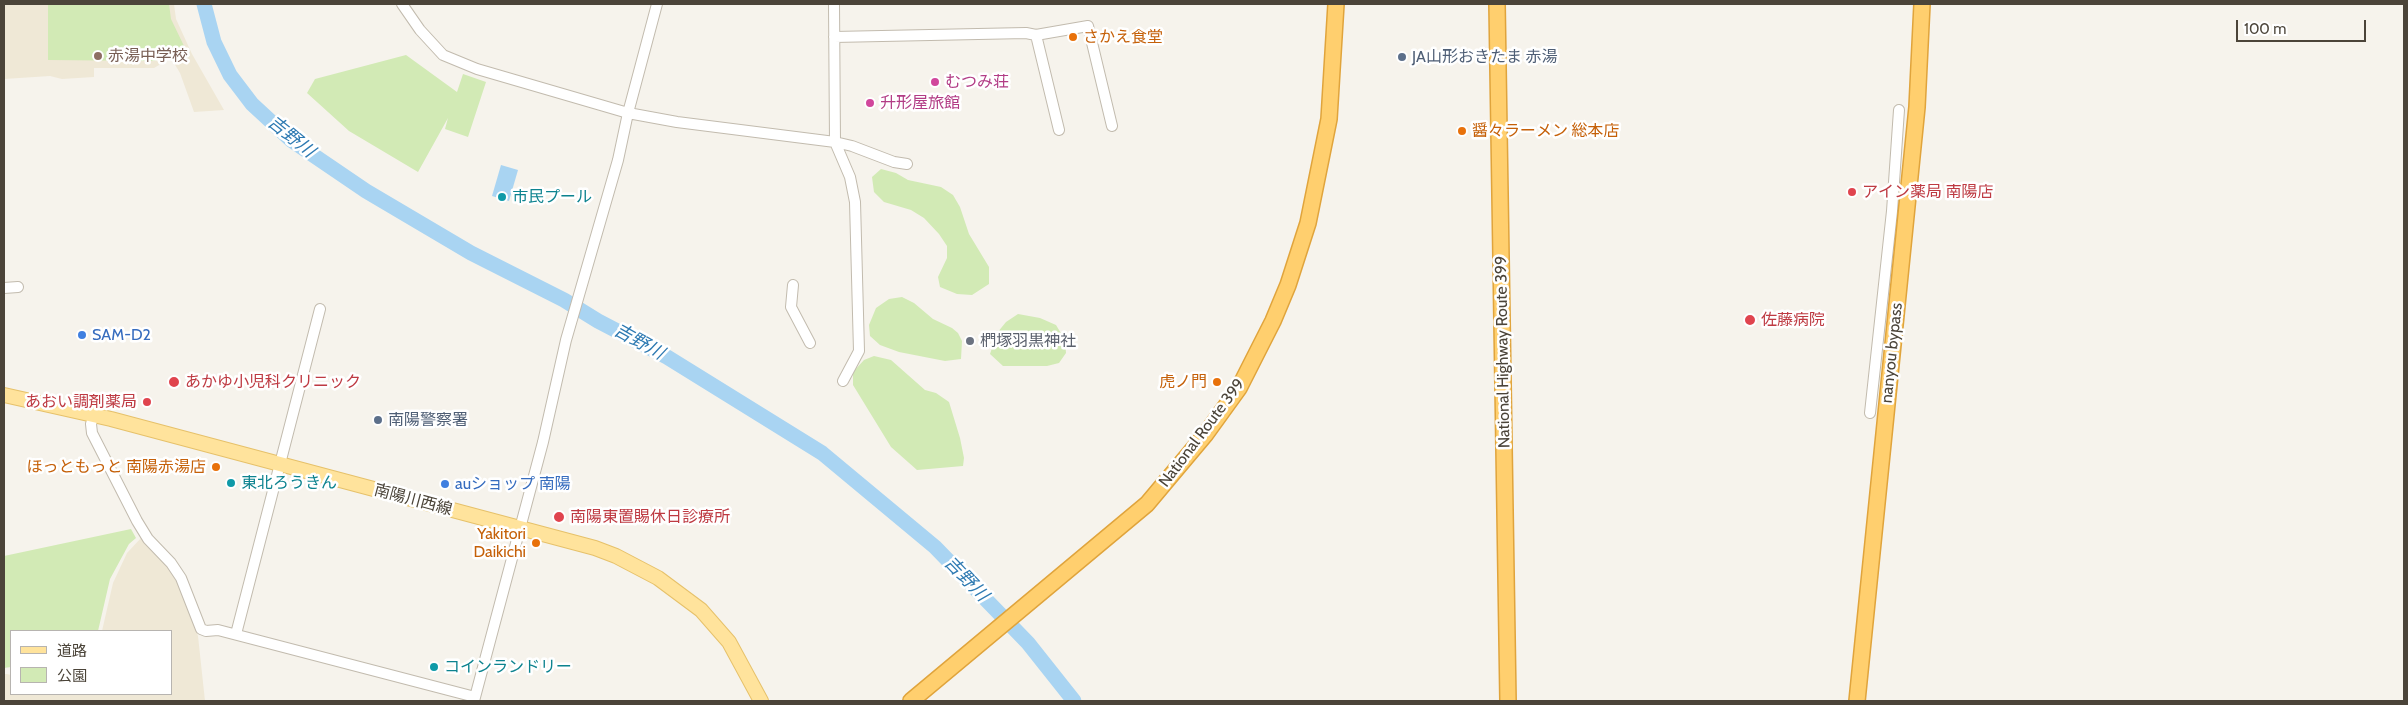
<!DOCTYPE html>
<html>
<head>
<meta charset="utf-8">
<style>
  body { margin:0 }
  #map { position:relative; width:2408px; height:705px; overflow:hidden; background:#f6f3ec; font-family:Cabin,"Noto Sans JP",sans-serif }
  canvas { display:block }
  .frame { position:absolute; inset:0; border:5px solid #4b4439; pointer-events:none }
  .legend { position:absolute; left:10px; top:630px; width:162px; height:65px; box-sizing:border-box; background:#fff; border:1px solid #b7b4b0; margin:0; padding:6px 9px; list-style:none; font-size:15px; color:#4b4439 }
  .legend li { display:flex; align-items:center; gap:10px; height:25px }
  .legend b { width:25px; border:1px solid #b7b4b0 }
  .scale { position:absolute; left:2236px; top:20px; width:130px; height:22px; box-sizing:border-box; border:2px solid #4b4439; border-top:0; padding-left:6px; font-size:15px; line-height:18px; white-space:nowrap; color:#4b4439; -webkit-text-stroke:4px #fff; paint-order:stroke }
</style>
</head>
<body>
<div id="map">
<canvas width="2408" height="705"></canvas>
<div class="frame"></div>
<ul class="legend">
<li><b style="height:6px;background:#ffe39c"></b>道路</li>
<li><b style="height:14px;background:#d2eab5"></b>公園</li>
</ul>
<div class="scale">100 m</div>
</div>
<script>
const g = document.querySelector('canvas').getContext('2d');
g.lineJoin = 'round';
function fillPath(path, color) { g.fillStyle = color; g.fill(path, 'evenodd'); }
const poly = rows => new Path2D(rows.map(r => 'M' + r).join(''));
function strokePath(path, color, width, dash) { g.strokeStyle = color; g.lineWidth = width; g.lineCap = dash ? 'butt' : 'round'; g.setLineDash(dash || []); g.stroke(path); }
function label(font, color, halo, rows, align = 'center') {
  g.font = font + ' Cabin,"Noto Sans JP",sans-serif'; g.lineWidth = 5; g.setLineDash([]); g.textBaseline = 'middle'; g.strokeStyle = halo; g.fillStyle = color; for (const [text, x, y, turn = 0] of rows) {
    g.save(); g.translate(x, y); g.rotate((+turn || 0) * Math.PI / 180); g.textAlign = isNaN(turn) ? turn : align; if (halo) g.strokeText(text, 0, 0); g.fillText(text, 0, 0); g.restore();
  }
}
fillPath(poly([
  [4,4,174,4,176,19,192,54,224,110,194,112,180,73,171,58,154,68,94,68,94,77,62,79,50,76,4,79],
  [141,538,168,564,181,587,198,636,205,701,4,701,4,674,7,674,11,675,11,694,171,694,171,631,102,631,113,583,127,553]
]), '#efe8d6');
fillPath(poly([
  [48,4,169,4,171,19,184,46,154,61,48,60],
  [406,55,457,92,463,74,486,82,468,137,445,129,448,118,418,172,349,131,307,93,315,79],
  [881,169,896,173,908,180,941,187,953,195,960,207,969,234,989,267,989,284,972,295,957,294,940,287,938,277,947,258,947,246,939,234,924,218,911,210,884,202,874,192,872,177],
  [902,297,914,303,933,319,952,328,958,333,962,341,961,359,945,361,899,352,880,345,870,336,869,325,876,308,889,299],
  [1018,314,1040,318,1056,325,1065,340,1066,353,1059,363,1047,366,1003,366,990,354,997,333,1006,322],
  [874,356,891,360,925,390,936,393,949,402,960,438,964,458,963,466,917,470,891,447,853,385,853,372,864,360],
  [131,529,136,538,129,544,110,579,98,631,11,631,11,667,4,668,4,556]
]), '#d2eab5');
fillPath(poly([
  [501,165,518,170,509,201,492,196]
]), '#a9d4f2');
strokePath(poly([
  [204,4,214,42,230,75,252,104,291,140,366,191,471,253,564,300,598,321,667,357,822,453,935,547,1028,643,1074,701]
]), '#a9d4f2', 15);
const minor = poly([
  [402,4,420,30,443,55,477,69,628,113,677,122,835,142,852,146,894,162,907,164],
  [834,4,835,142,850,177,855,202,859,351,843,381],
  [1036,35,1059,130],
  [834,37,1026,33,1036,35,1088,26,1112,126],
  [793,285,791,307,810,343],
  [4,288,18,287],
  [1870,413,1892,211,1899,110],
  [94,414,91,424,92,433,137,521,148,539,171,563,181,578,201,629,206,631,218,630,475,697],
  [236,634,320,309],
  [474,701,543,442,566,340,618,160,628,113,657,4]
]);
const major = poly([
  [4,395,111,419,595,548,616,556,658,578,701,610,729,642,761,701]
]);
const highway = poly([
  [1497,4,1508,701],
  [911,701,1147,504,1205,435,1239,388,1273,321,1288,285,1308,223,1329,119,1336,4],
  [1857,701,1917,107,1922,4]
]);
strokePath(minor, '#c2bbae', 12);
strokePath(major, '#e6c16a', 16);
strokePath(highway, '#e0a43c', 18);
strokePath(minor, '#fff', 10);
strokePath(major, '#ffe39c', 14);
strokePath(highway, '#ffcf6e', 15);
for (const [x, y, r, color] of [
  [1073,37,5,"#e8710a"],
  [98,56,5,"#8d6e63"],
  [1402,57,5,"#5c6f8a"],
  [935,82,5,"#d1479c"],
  [870,103,5,"#d1479c"],
  [1462,131,5,"#e8710a"],
  [1852,192,5,"#e0444e"],
  [502,197,5,"#0f9aa8"],
  [1750,320,6,"#e0444e"],
  [82,335,5,"#3f7fe0"],
  [970,341,5,"#6b7280"],
  [174,382,6,"#e0444e"],
  [1217,382,5,"#e8710a"],
  [147,402,5,"#e0444e"],
  [378,420,5,"#5c6f8a"],
  [216,467,5,"#e8710a"],
  [231,483,5,"#0f9aa8"],
  [445,484,5,"#3f7fe0"],
  [559,517,6,"#e0444e"],
  [536,543,5,"#e8710a"],
  [434,667,5,"#0f9aa8"]
]) { const dot = new Path2D(); dot.arc(x, y, r, 0, 2 * Math.PI); g.fillStyle = color; g.fill(dot); strokePath(dot, '#fff', 2); }
label('16px', '#c56008', '#fff', [
  ["さかえ食堂",1083,37,"left"],
  ["醤々ラーメン 総本店",1472,131,"left"],
  ["虎ノ門",1207,382],
  ["ほっともっと 南陽赤湯店",206,467],
  ["Yakitori",526,534],
  ["Daikichi",526,552]
], 'right');
label('16px', '#785e54', '#fff', [
  ["赤湯中学校",108,56]
], 'left');
label('16px', '#4e5e75', '#fff', [
  ["JA山形おきたま 赤湯",1412,57],
  ["南陽警察署",388,420]
], 'left');
label('16px', '#b23c85', '#fff', [
  ["むつみ荘",945,82],
  ["升形屋旅館",880,103]
], 'left');
label('16px', '#be3a42', '#fff', [
  ["アイン薬局 南陽店",1862,192],
  ["佐藤病院",1761,320],
  ["あかゆ小児科クリニック",185,382],
  ["あおい調剤薬局",137,402,"right"],
  ["南陽東置賜休日診療所",570,517]
], 'left');
label('16px', '#0d838f', '#fff', [
  ["市民プール",512,197],
  ["東北ろうきん",241,483],
  ["コインランドリー",444,667]
], 'left');
label('16px', '#366cbe', '#fff', [
  ["SAM-D2",92,335],
  ["auショップ 南陽",455,484]
], 'left');
label('16px', '#5b616d', '#fff', [
  ["椚塚羽黒神社",980,341]
], 'left');
label('16px', '#4b4439', '#fff', [
  ["National Highway Route 399",1503,352,-91],
  ["nanyou bypass",1892,353,-84],
  ["National Route 399",1202,433,-53],
  ["南陽川西線",413,500,15]
]);
label('italic 18px', '#2e7ab2', '#fff', [
  ["吉野川",291,137,39],
  ["吉野川",639,342,29],
  ["吉野川",966,579,46]
]);
</script>
</body>
</html>
